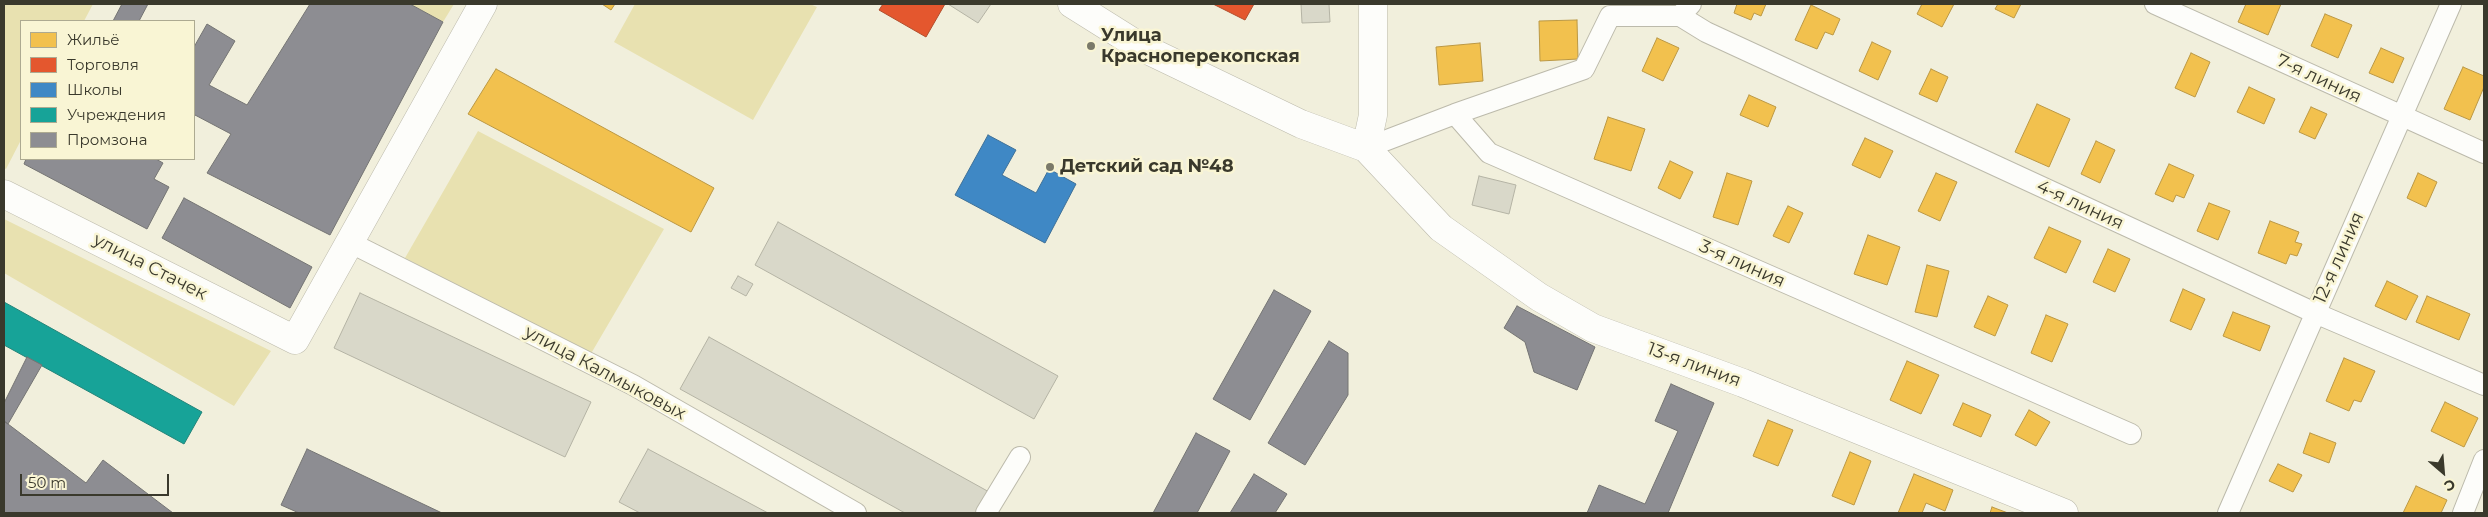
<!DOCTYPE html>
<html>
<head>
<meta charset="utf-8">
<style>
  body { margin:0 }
  #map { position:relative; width:2488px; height:517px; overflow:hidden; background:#f1efdc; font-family:Montserrat,sans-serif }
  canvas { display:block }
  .frame { position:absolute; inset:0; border:5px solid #3a392c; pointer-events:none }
  .legend { position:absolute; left:20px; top:20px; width:175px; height:140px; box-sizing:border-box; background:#f9f5d4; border:1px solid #adaa91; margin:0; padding:6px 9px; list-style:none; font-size:15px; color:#3a392c }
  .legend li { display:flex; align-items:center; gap:10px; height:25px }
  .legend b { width:25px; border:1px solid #adaa91 }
  .north { position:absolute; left:2418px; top:447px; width:50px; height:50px; -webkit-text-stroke:4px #f9f5d4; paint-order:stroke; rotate:153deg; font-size:14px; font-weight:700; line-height:20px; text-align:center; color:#3a392c }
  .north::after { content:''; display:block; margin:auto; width:18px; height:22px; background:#3a392c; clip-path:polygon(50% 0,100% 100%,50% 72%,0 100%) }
  .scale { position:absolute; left:20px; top:474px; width:149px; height:22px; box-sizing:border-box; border:2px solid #3a392c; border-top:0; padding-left:6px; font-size:15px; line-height:18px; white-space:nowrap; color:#3a392c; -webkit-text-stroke:4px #f9f5d4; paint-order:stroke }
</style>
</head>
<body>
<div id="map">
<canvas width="2488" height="517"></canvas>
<div class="frame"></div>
<ul class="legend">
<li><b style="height:14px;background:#f2c14e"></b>Жильё</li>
<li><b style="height:14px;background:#e4572e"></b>Торговля</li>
<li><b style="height:14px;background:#3f88c5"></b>Школы</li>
<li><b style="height:14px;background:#17a398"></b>Учреждения</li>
<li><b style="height:14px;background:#8d8d92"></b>Промзона</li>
</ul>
<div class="north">С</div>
<div class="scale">50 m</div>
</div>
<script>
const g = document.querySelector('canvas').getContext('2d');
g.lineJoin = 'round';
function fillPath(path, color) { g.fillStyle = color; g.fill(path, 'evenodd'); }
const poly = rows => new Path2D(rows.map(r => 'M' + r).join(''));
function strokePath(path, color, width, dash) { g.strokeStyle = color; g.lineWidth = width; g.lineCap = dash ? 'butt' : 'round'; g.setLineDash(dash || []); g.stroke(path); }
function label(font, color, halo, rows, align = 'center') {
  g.font = font + ' Montserrat,sans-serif'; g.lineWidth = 5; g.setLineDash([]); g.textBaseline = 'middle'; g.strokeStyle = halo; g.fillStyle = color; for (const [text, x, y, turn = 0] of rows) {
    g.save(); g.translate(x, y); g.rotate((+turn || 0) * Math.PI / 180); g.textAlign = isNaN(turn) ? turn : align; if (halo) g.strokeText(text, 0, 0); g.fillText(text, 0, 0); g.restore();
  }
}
fillPath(poly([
  [4,4,93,4,84,21,21,21,21,140,6,169,4,168],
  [410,4,454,4,443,22],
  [635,4,810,4,817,7,753,120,614,42],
  [478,131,664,229,589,357,405,258],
  [4,219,271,351,234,406,4,273]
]), '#e8e1b0');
const homes = poly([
  [602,4,615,4,611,10,602,4],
  [1737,4,1766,4,1761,16,1754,13,1751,20,1734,13,1737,4],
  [1922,4,1954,4,1942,27,1917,14,1922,4],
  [1998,4,2021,4,2014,18,1995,9,1998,4],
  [2246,4,2281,4,2268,35,2238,22,2246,4],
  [1811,5,1840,19,1833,35,1825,32,1817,49,1795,40,1811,5],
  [2325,14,2352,25,2338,58,2311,46,2325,14],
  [1577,20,1578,59,1540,61,1539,21,1577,20],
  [1657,38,1679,48,1663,81,1642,71,1657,38],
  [1872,42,1891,51,1878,80,1859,71,1872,42],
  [1480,43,1483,81,1439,85,1436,47,1480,43],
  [2381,48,2404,58,2393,83,2369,73,2381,48],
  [2191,53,2210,62,2195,97,2175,88,2191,53],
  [2463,67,2484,76,2484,87,2470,120,2444,109,2463,67],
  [496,69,714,188,691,232,468,114,496,69],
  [1931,69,1948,77,1937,102,1919,94,1931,69],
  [2249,87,2275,99,2264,124,2237,112,2249,87],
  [1749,95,1776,107,1768,127,1740,115,1749,95],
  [2037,104,2070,119,2049,167,2015,152,2037,104],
  [2311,107,2327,114,2315,139,2299,132,2311,107],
  [1608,117,1645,129,1631,171,1594,159,1608,117],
  [1865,138,1893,151,1880,178,1852,165,1865,138],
  [2096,141,2115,150,2100,183,2081,174,2096,141],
  [1670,161,1693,172,1680,199,1658,188,1670,161],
  [2169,164,2194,175,2184,198,2176,195,2173,202,2155,194,2169,164],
  [1727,173,1752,181,1738,225,1713,217,1727,173],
  [1936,173,1957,182,1940,221,1918,211,1936,173],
  [2418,173,2437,182,2426,207,2407,198,2418,173],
  [2209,203,2230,211,2218,240,2197,231,2209,203],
  [1788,206,1803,213,1789,243,1773,236,1788,206],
  [2270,221,2299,232,2295,242,2302,244,2297,256,2290,254,2286,264,2258,253,2270,221],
  [2049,227,2081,241,2066,273,2034,258,2049,227],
  [1868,235,1900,247,1887,285,1854,274,1868,235],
  [2108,249,2130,259,2115,292,2093,282,2108,249],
  [1927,265,1949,271,1937,317,1915,312,1927,265],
  [2387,281,2418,296,2406,320,2375,306,2387,281],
  [2183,289,2205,299,2191,330,2170,321,2183,289],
  [1988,296,2008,305,1995,336,1974,327,1988,296],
  [2427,296,2470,314,2459,340,2416,322,2427,296],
  [2233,312,2270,326,2260,351,2223,336,2233,312],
  [2046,315,2068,324,2052,362,2031,353,2046,315],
  [2344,358,2375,371,2361,402,2354,400,2349,411,2326,401,2344,358],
  [1907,361,1939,375,1921,414,1890,400,1907,361],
  [2445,402,2478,418,2464,447,2431,431,2445,402],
  [1963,403,1991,415,1981,437,1953,425,1963,403],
  [2029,410,2050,422,2036,446,2015,435,2029,410],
  [1768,420,1793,430,1778,466,1753,456,1768,420],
  [2310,433,2336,443,2329,463,2303,453,2310,433],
  [1850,452,1871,461,1854,505,1832,496,1850,452],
  [2278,464,2302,475,2293,492,2269,481,2278,464],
  [1914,474,1953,490,1945,511,1926,503,1922,513,1898,513,1914,474],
  [2416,486,2447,500,2441,513,2403,513,2416,486],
  [1992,507,2008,513,1990,513,1992,507]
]);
fillPath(homes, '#f2c14e');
strokePath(homes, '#bb9844', 1);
const shops = poly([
  [883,4,945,4,926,37,879,10,883,4],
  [1213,4,1254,4,1245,20,1213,4]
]);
fillPath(shops, '#e4572e');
strokePath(shops, '#b14e2d', 1);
const schools = poly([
  [988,135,1016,150,1002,175,1036,193,1049,169,1076,184,1045,243,955,195,988,135]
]);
fillPath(schools, '#3f88c5');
strokePath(schools, '#3e7097', 1);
const public = poly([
  [4,302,202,412,184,444,4,345,4,302]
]);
fillPath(public, '#17a398');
strokePath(public, '#228378', 1);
const industry = poly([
  [122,4,148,4,139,21,113,21,122,4],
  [310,4,410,4,443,22,330,235,207,173,231,134,195,115,194,118,194,47,207,24,235,41,209,85,247,105,310,4],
  [26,159,156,159,163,163,154,179,169,187,147,229,24,164,26,159],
  [184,198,312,267,290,308,162,238,184,198],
  [1274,290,1311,311,1250,420,1213,399,1274,290],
  [1517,306,1595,347,1577,390,1534,372,1525,342,1504,328,1517,306],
  [1329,341,1348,353,1348,395,1305,465,1268,443,1329,341],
  [27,357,42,365,8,424,4,421,4,403,27,357],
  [1671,384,1714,403,1668,513,1587,513,1599,485,1645,504,1678,431,1655,421,1671,384],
  [4,421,86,483,103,460,173,513,4,513,4,421],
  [1196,433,1230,451,1197,513,1153,513,1196,433],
  [307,449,442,513,299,513,281,505,307,449],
  [1254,474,1287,494,1275,513,1230,513,1254,474]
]);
fillPath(industry, '#8d8d92');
strokePath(industry, '#747473', 1);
const building = poly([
  [948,4,991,4,978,23,948,4],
  [1301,4,1329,4,1330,22,1302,23,1301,4],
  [1479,176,1516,185,1509,214,1472,205,1479,176],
  [778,222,1058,376,1034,419,755,265,778,222],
  [738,276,753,284,746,296,731,288,738,276],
  [360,293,591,402,565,457,334,348,360,293],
  [709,337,991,493,980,513,905,513,680,389,709,337],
  [648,449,768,513,640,513,619,502,648,449]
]);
fillPath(building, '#d9d8c9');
strokePath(building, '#b4b3a4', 1);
const street = poly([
  [2155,4,2484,153],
  [1680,16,1706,32,2315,313,2484,385],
  [1455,114,1584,69,1610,16,1680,16,1691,4],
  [1366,148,1455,114,1489,153,2131,434],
  [349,242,633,385,856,513],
  [986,513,1020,457],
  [2228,513,2451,4],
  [2463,513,2484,460]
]);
const secondary = poly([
  [1072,4,1139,46,1301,124,1366,148,1441,228,1539,297,1593,328,1743,383,2064,513],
  [1366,148,1373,115,1373,4],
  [4,194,295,340,483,4]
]);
strokePath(street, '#bcbaab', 22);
strokePath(secondary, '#bcbaab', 29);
strokePath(street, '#fdfdfa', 20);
strokePath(secondary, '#fdfdfa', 28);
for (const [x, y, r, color] of [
  [1091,46,5,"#7a796a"],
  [1050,167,5,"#7a796a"]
]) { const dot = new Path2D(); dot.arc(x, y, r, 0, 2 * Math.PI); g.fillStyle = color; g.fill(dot); strokePath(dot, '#f9f5d4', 2); }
label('bold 18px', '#3a392c', '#f9f5d4', [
  ["Улица",1101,36],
  ["Красноперекопская",1101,57],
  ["Детский сад №48",1060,167]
], 'left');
label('18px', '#3a392c', '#f9f5d4', [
  ["7-я линия",2319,79,25],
  ["4-я линия",2080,205,25],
  ["12-я линия",2339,258,-66],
  ["3-я линия",1742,264,24],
  ["улица Стачек",150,267,27],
  ["13-я линия",1694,365,20],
  ["улица Калмыковых",605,373,28]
]);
</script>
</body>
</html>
